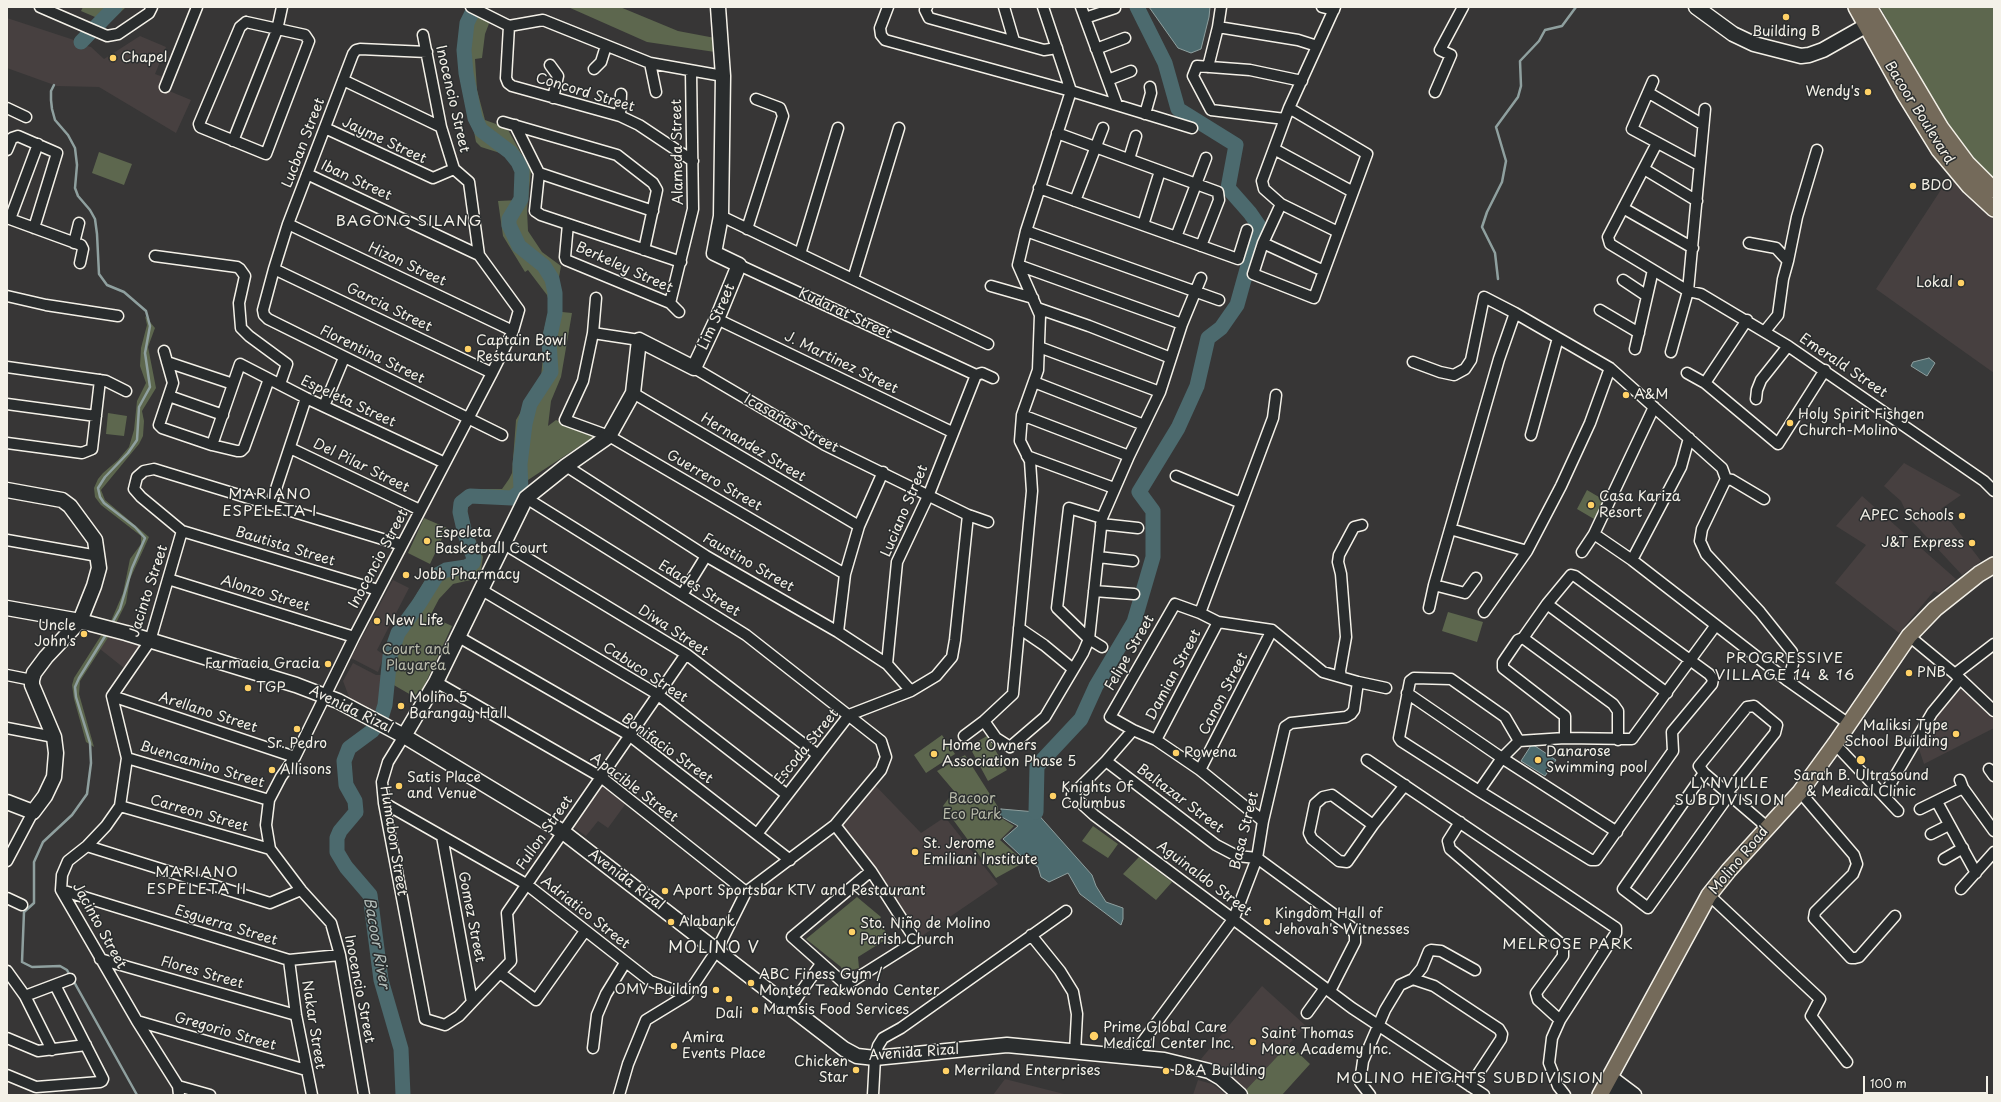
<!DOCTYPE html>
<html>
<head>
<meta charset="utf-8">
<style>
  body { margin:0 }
  #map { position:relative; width:2001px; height:1102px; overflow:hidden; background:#373636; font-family:"Playpen Sans",sans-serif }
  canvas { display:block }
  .frame { position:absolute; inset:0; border:8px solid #f4f1e8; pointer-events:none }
  .scale { position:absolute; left:1863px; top:1076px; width:125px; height:18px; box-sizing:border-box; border:2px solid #f4f1e8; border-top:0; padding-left:5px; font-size:12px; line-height:14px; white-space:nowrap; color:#f4f1e8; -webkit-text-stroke:3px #2a2d2e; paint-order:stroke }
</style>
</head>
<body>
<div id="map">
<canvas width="2001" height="1102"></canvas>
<div class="frame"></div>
<div class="scale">100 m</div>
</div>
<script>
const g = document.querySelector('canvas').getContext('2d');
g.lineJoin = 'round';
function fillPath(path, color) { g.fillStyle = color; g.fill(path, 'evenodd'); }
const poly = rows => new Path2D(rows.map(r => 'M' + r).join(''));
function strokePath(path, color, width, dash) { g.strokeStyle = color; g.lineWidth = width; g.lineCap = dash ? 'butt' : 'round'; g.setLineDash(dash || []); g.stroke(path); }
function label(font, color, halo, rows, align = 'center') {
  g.font = font + ' "Playpen Sans",sans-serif'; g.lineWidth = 3; g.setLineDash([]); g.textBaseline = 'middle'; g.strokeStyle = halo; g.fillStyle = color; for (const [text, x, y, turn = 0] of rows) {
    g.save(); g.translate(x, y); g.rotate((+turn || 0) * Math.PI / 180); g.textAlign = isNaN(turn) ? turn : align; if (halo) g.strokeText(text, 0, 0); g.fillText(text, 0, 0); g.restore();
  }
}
fillPath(poly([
  [7,18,74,40,83,45,91,47,104,59,140,36,166,47,155,74,166,78,162,88,191,100,176,133,99,87,57,86,7,68],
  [1950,176,1994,217,1994,373,1876,289],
  [1904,463,1961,495,1941,509,1981,561,1962,575,1909,518,1901,501,1884,486],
  [1862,496,1956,579,1939,593,1934,591,1899,633,1835,583,1866,545,1836,526],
  [393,580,409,588,377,650,384,655,378,672,351,658],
  [109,636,145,645,124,668,100,649],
  [353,663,376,675,385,675,379,717,351,702,343,681],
  [1960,687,1994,719,1994,728,1924,764,1917,743,1934,716],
  [872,782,921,833,945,817,998,884,916,940,836,825],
  [602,784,627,802,608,828,598,821,586,836,572,826],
  [1262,986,1306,1026,1246,1090,1220,1069,1201,1059],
  [1005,1079,1068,1095,993,1095],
  [1198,1080,1212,1084,1227,1095,1193,1095]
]), '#474040');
fillPath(poly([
  [83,7,126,7,109,23,81,11],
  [568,7,620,7,678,31,715,38,715,52,647,42],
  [1880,7,1994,7,1994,180,1970,154,1935,108],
  [468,9,490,21,485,34,482,58,475,59,477,90,485,120,507,128,531,171,527,210,528,231,542,252,561,266,558,283,562,301,562,312,572,313,561,377,551,401,548,426,556,420,595,436,528,480,519,501,505,504,471,502,467,509,469,525,483,557,481,570,475,579,453,584,439,599,430,616,452,626,418,699,392,684,385,719,379,717,388,645,393,633,432,569,438,567,466,564,469,557,454,510,457,497,477,489,502,489,509,479,512,473,516,420,541,377,543,356,542,338,550,305,547,295,528,270,525,272,503,236,498,201,519,200,520,178,509,160,500,153,481,147,476,142,464,80,460,37],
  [99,152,132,164,124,185,92,173],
  [145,316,155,328,148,347,156,388,142,411,144,421,143,436,139,444,101,490,105,500,149,537,130,579,126,603,116,623,111,621,123,593,130,559,141,544,141,536,101,505,95,497,94,488,98,479,103,473,118,460,129,447,134,430,137,401,146,383,140,366,141,348,147,325],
  [108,413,127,416,124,436,106,434],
  [1587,490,1604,500,1594,519,1577,509],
  [424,518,447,528,430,564,408,553],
  [1448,612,1483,622,1477,642,1442,631],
  [102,634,109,636,80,681,79,694,94,747,86,742,74,699,72,685,74,678],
  [942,735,955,754,926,773,914,755],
  [987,736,1007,770,988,781,969,746],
  [965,755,998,807,998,816,1014,826,1000,840,1025,862,996,878,943,806,954,791,937,771],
  [1093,826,1118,844,1108,858,1082,841],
  [1139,857,1172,882,1156,900,1123,874],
  [857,897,881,917,878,922,890,937,858,957,859,968,843,973,841,967,806,939],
  [1289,1044,1310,1064,1282,1095,1245,1095,1243,1093]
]), '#5d674e');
const water = poly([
  [1149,7,1210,7,1209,17,1201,49,1191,53,1178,48,1149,7],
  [1929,358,1935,363,1927,376,1911,366,1913,362,1929,358],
  [1532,744,1556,760,1545,776,1521,761,1532,744],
  [1001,809,1036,812,1092,875,1096,886,1106,902,1123,908,1123,919,1121,925,1080,894,1068,873,1049,882,1041,877,1038,867,1020,855,1003,839,1018,826,1000,816,1001,809]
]);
fillPath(water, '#4c6a6e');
strokePath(water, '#8fa09f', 1);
strokePath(poly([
  [54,85,51,91,51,100,52,109,55,120,68,135,75,148,77,165,75,188,78,196,90,210,95,219,97,234,99,274,107,285,124,292,146,311,150,326,145,353,150,387,139,407,137,440,128,453,105,477,98,488,100,497,104,503,135,527,145,538,132,568,120,609,111,625],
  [1498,279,1495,253,1482,227,1487,212,1502,182,1506,161,1496,127,1518,97,1521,86,1520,61,1539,41,1545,30,1562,26,1576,7],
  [70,976,67,970,60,966,32,967,22,962,24,912,34,903,34,862,43,842,72,815,87,794,91,763,90,743,76,697,75,687,79,678,107,633],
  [73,980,137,1095]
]), '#8fa09f', 2.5);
strokePath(poly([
  [81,42,115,7],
  [1036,812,1037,766,1081,719,1096,686,1134,622,1153,557,1153,511,1139,492,1178,428,1197,386,1208,338,1221,328,1237,305,1259,226,1250,213,1228,188,1236,145,1178,109,1165,63,1137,7],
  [403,1095,401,1049,381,980,370,895,346,867,337,852,337,838,340,831,356,812,355,801,346,785,344,761,349,748,372,731,380,721,385,705,390,656,398,633,419,604,437,575,446,570,466,567,473,563,474,558,465,534,460,512,461,503,470,496,512,498,521,491,520,464,525,424,530,404,551,372,549,341,555,313,555,293,552,279,544,266,519,246,509,225,509,219,521,199,522,171,518,162,510,152,481,130,475,118,466,73,464,50,467,23,475,7]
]), '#4c6a6e', 15);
const street = poly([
  [40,7,107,36,118,34,149,13,152,7],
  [471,7,509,26,543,20,650,63,723,76],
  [888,7,880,28,881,35,885,40,1071,91,1192,128],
  [927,7,925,10,929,18,1044,50,1057,48],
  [1004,7,1014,41],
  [1081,7,1117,105],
  [1221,7,1218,27,1298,40,1317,46],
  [1322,7,1334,10],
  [1085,18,1115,8],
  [246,22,305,35,309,41,266,154,200,127,199,124,240,27,246,22],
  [509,26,506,78,508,83,512,86,620,116,639,125,693,161],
  [1096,49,1125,38],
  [427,52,360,49,356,50,353,54,288,224,274,269,263,310,264,315,268,319,502,435],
  [650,63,656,92],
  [550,65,558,76,553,98],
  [1208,67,1218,27],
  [594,69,601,62,606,46],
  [343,80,441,127],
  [1108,80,1131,71],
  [1653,81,1632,129,1699,165],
  [165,87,197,7],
  [1435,92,1451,55,1440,50,1463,7],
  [1649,93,1702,124],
  [7,108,26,117],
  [1289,108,1367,154,1314,298,1253,274,1263,243,1281,204,1264,189,1262,181,1289,108,1335,7],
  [1145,114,1151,93,1150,87],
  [620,116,621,94],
  [1285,119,1211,110,1193,76,1197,66,1250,70,1302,81],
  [503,122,617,155,653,183,657,190,644,250],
  [515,125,539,173,535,211,541,215,681,262],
  [325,128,433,178,454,169],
  [1057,133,1218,192,1219,200,1201,246],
  [233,141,277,30,282,7],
  [1657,143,1608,237,1610,244,1688,291,1701,294,1788,346,1984,481,1994,491],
  [1274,149,1353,192],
  [7,150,12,138,18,136,57,153,34,228],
  [1129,159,1136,136],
  [1644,169,1697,201],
  [539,173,653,211],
  [307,174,479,255],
  [1039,188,1238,259,1247,230],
  [1075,201,1103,128],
  [1281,204,1338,232],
  [1623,208,1693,248],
  [721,216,988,344],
  [7,218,81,245,83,249,80,263],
  [10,219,38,144],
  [288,224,513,331],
  [568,224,565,257,566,260,670,303,679,312],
  [1143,225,1160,171],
  [747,229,783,116,780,108,756,99],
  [1026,231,1219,300],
  [1176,237,1206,158],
  [74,243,79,223],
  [1263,243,1324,271],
  [1749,243,1776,248,1788,261,1783,279,1778,315,1765,331],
  [800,254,838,128],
  [155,256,237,267,240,269,245,276,239,303,241,328,249,336,287,364,280,384],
  [1788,261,1797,217,1817,150],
  [739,265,976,375],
  [1018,265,1182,324],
  [274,269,492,373],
  [853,279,899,128],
  [1623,280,1647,296],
  [991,286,1033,298],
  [7,296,46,305,118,316],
  [596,298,593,333,583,381,565,420,609,436,845,574],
  [670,303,693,209,691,71],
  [1037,308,1089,326,1171,358],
  [1600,310,1639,333],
  [717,319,952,432],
  [593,333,639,340],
  [1039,347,1160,392],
  [1635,349,1653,270],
  [164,351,173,383,159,425,162,428,212,445,237,451,241,451,244,448,269,379],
  [1671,352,1688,291,1705,109],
  [167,362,233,384],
  [1413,362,1440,372,1454,375,1465,369,1471,360,1484,297,1515,313,1610,368,1722,468,1726,479,1702,529,1700,541,1706,554,1760,612,1792,652,1793,664,1788,681],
  [7,367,106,381,126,391],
  [694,368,825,445,968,515,988,522],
  [1687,373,1705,383,1778,444,1825,370],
  [976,375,982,373,993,378],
  [1034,382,1144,425],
  [1705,383,1747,320],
  [633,393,859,526],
  [169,396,223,415],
  [1756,399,1757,390,1761,380,1788,346],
  [7,404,96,416],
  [324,406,344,358],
  [1654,407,1594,534,1632,560,1788,681,1849,724],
  [1022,415,1129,456],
  [1531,435,1558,338],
  [7,443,82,453,92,449,100,380],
  [212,445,240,364,306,398,445,463],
  [290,448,420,510],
  [1027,456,1114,488],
  [566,466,706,556,838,632,887,664,911,691],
  [1176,476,1241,503],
  [1726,479,1732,480,1764,499],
  [526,498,746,635,881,741,886,757,881,770,835,825,746,892,717,950,687,995,646,1020,628,1064,619,1095],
  [271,504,306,398],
  [1102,518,1069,508,1057,608,1089,639,1102,647],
  [1101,524,1138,528],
  [1450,529,1527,551],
  [7,540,98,556],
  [504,544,686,654,818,755],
  [1582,552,1594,534],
  [1098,557,1133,561],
  [1632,560,1681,467,1689,438],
  [1476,578,1465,593,1434,585,1499,359,1515,313],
  [168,579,354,637],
  [480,589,657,694,786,794],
  [378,590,182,531,141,497,134,489,137,477,144,471,154,469,402,545],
  [1094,591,1134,594],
  [682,595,706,556],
  [1429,608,1434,585],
  [1484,612,1527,551,1561,486,1590,423,1610,368],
  [1200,613,1273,418,1276,395],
  [1019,628,1044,645,1073,669],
  [838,632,845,574,859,526,883,472],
  [457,636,629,735,790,860],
  [1909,636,1955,674,1994,711],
  [1523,638,1547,604],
  [887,664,897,562,929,494,976,375],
  [1955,674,1994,644],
  [7,675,32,680],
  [1341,677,1340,671,1346,637,1341,574,1338,562,1339,555,1354,527,1362,525],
  [436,682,601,777,746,892],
  [1407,693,1502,758,1617,832],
  [112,696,295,757],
  [984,721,996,738,1010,747,1045,717,1083,653,1089,639,1102,518,1129,456,1160,392,1182,324,1201,278],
  [7,728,54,737],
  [1133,730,1106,761,1072,795,1094,815,1352,1008,1484,1095],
  [404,736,388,762,382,782,384,803,425,1019,445,1025,459,1016,511,961,507,913,686,654],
  [964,736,984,721,1013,694,1032,491,1030,461,1020,441,1022,415,1038,370,1040,315,1018,265,1026,231,1071,91,1043,7],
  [1565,738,1565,716,1503,668,1503,662,1518,640,1523,638,1613,704,1618,711,1618,740],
  [1156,740,1218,622],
  [1519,741,1505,717,1451,679,1414,678,1410,681,1399,738,1401,741,1479,791,1591,860,1596,860,1673,751,1672,732,1712,684,1713,679,1709,674,1575,576,1571,575,1547,604,1667,693],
  [1835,744,1898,811],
  [127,758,269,800],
  [1367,760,1616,928,1616,933,1560,1020,1552,1038,1549,1063,1558,1086,1565,1095],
  [1106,761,1216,845,1237,856,1257,858,1351,927,1355,935,1355,942,1330,991],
  [1989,769,1994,776],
  [1200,770,1272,630],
  [1704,773,1623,889,1648,908,1729,795],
  [1960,780,1963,788,1994,831],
  [1479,791,1502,758,1519,741,1565,738,1632,739,1716,625],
  [1800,792,1854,855,1857,864,1853,874,1815,912,1814,918,1851,958,1855,958,1859,957,1895,916],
  [1727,793,1775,733,1777,725,1754,706,1747,707,1699,766,1704,773,1767,827],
  [1884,795,1932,713,1960,679],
  [1937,802,1976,873],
  [384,803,526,884,650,981,687,995],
  [120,806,270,849],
  [1920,809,1963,788],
  [1263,821,1200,770,1156,740,1133,730,1110,717,1175,604,1200,613,1218,622,1272,630,1323,672,1358,682,1386,688],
  [1460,822,1448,841,1450,849,1560,943,1563,948,1563,956,1536,993,1538,1000,1560,1020],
  [835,825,871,871,916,941,846,985,792,937,871,871],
  [1373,825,1332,795,1323,797,1315,804,1309,833,1312,839,1339,861,1347,862,1373,825,1405,785],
  [757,834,849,715,911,691,936,676,952,657,955,640,968,515],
  [1931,834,1949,825],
  [442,836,472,1002],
  [87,846,270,903,301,890],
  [1944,859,1963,848],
  [7,861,33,812],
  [1961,889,1994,852],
  [61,890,289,960,340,955],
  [1709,895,1820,999,1811,1016,1847,1062],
  [7,898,22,905],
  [1031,935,1060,971,1073,992,1077,1014,1075,1052],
  [100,959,296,1015],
  [289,960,296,1015,312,1095],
  [7,971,25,996,52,1050],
  [500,973,536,1000,585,931],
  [1413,979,1422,968,1429,951,1431,950,1441,951,1475,970],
  [25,996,70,979],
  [790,1007,821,964],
  [1307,1013,1325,988],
  [137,1021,306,1070],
  [7,1038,38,1051,86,1045],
  [593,1048,597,1015,606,994,625,963],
  [1133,1058,1138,1048,1234,918,1257,858,1263,821,1285,727,1291,723,1346,717,1351,714,1354,710,1358,682],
  [7,1075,36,1087,100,1082,102,1081,103,1079,55,985],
  [178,1086,210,1095],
  [179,1095,178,1086,137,1021,61,890,62,875,68,861,87,846,106,826,120,806,127,758,112,696,150,641,182,531],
  [364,1095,340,955,331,923,301,890,270,849,266,825,269,800,281,777,295,757,354,637,492,373,513,331,519,310,479,255,469,182,454,169,441,127,423,35],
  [873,1095,875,1058,878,1046,883,1038,901,1028,1066,911],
  [1370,1095,1360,1082,1363,1061,1385,1010,1400,985,1413,979,1434,986,1499,1029,1502,1034,1501,1039,1470,1086]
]);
const secondary = poly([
  [1696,7,1733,34,1754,44,1801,56,1809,55,1823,50,1876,20],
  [7,490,62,500,70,506,95,540,99,568,94,586,80,621,46,657,34,673,32,680,32,685,54,737,56,753,54,777,45,796,33,812,7,802],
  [7,608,80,621,126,633,296,685,338,701,404,736,563,832,844,1049,857,1056,875,1058,1007,1045,1164,1060,1209,1071,1221,1078,1240,1095],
  [404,736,436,682,526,498,566,466,609,436,633,393,639,340,694,368,717,319,739,265,714,253,721,216,723,76,718,7],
  [1610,1077,1634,1095],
  [1605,1087,1617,1095]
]);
const primary = poly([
  [1856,7,1905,95,1939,150,1969,186,1994,209],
  [1869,7,1941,128,1967,163,1994,190],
  [1600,1095,1709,895,1729,870,1800,792,1835,744,1909,636,1935,609,1979,574,1994,565]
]);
strokePath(street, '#f4f1e8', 13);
strokePath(secondary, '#f4f1e8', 17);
strokePath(primary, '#f4f1e8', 18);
strokePath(street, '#2a2d2e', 10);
strokePath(secondary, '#2a2d2e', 14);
strokePath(primary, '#746a5a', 15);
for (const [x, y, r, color] of [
  [1786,17,4,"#ffd166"],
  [113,58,4,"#ffd166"],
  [1868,92,4,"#ffd166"],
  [1913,186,4,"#ffd166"],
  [1961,283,4,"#ffd166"],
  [468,349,4,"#ffd166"],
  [1626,395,4,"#ffd166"],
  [1790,423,4,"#ffd166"],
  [1591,505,4,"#ffd166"],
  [1962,516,4,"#ffd166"],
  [427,541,4,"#ffd166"],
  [1972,543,4,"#ffd166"],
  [406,575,4,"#ffd166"],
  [377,621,4,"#ffd166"],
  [84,634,4,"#ffd166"],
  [328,664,4,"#ffd166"],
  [1909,673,4,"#ffd166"],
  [248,688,4,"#ffd166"],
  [401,706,4,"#ffd166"],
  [297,729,4,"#ffd166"],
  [1956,734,4,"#ffd166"],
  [1176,753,4,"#ffd166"],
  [934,754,4,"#ffd166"],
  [1538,760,4,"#ffd166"],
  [1861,760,5,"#ffd166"],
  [272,770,4,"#ffd166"],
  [399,786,4,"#ffd166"],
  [1053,796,4,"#ffd166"],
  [915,852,4,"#ffd166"],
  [665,891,4,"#ffd166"],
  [671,922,4,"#ffd166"],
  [1267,922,4,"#ffd166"],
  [852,932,4,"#ffd166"],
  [751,983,4,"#ffd166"],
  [716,990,4,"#ffd166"],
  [729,999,4,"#ffd166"],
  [755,1010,4,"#ffd166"],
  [1094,1036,5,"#ffd166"],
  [1253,1042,4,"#ffd166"],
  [674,1046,4,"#ffd166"],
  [856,1070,4,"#ffd166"],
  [946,1071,4,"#ffd166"],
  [1166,1071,4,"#ffd166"]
]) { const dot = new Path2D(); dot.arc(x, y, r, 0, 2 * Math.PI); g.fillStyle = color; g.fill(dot); strokePath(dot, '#2a2d2e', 1.5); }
label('14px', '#f4f1e8', '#2a2d2e', [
  ["Building B",1786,32,"center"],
  ["Chapel",121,58],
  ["Wendy's",1860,92,"right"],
  ["BDO",1921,186],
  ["Lokal",1953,283,"right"],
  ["Captain Bowl",476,341],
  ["Restaurant",476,357],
  ["A&M",1634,395],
  ["Holy Spirit Fishgen",1798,415],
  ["Church-Molino",1798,431],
  ["Casa Kariza",1599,497],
  ["Resort",1599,513],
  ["APEC Schools",1954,516,"right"],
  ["Espeleta",435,533],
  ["Basketball Court",435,549],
  ["J&T Express",1964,543,"right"],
  ["Jobb Pharmacy",414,575],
  ["New Life",385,621],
  ["Uncle",76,626,"right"],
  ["John's",76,642,"right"],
  ["Farmacia Gracia",320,664,"right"],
  ["PNB",1917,673],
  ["TGP",256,688],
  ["Molino 5",409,698],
  ["Barangay Hall",409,714],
  ["Maliksi Type",1948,726,"right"],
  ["School Building",1948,742,"right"],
  ["Sr. Pedro",297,744,"center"],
  ["Home Owners",942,746],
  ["Association Phase 5",942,762],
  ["Danarose",1546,752],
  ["Swimming pool",1546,768],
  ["Rowena",1184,753],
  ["Allisons",280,770],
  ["Sarah B. Ultrasound",1861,776,"center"],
  ["& Medical Clinic",1861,792,"center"],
  ["Satis Place",407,778],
  ["and Venue",407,794],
  ["Knights Of",1061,788],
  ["Columbus",1061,804],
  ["St. Jerome",923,844],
  ["Emiliani Institute",923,860],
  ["Aport Sportsbar KTV and Restaurant",673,891],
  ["Kingdom Hall of",1275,914],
  ["Jehovah's Witnesses",1275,930],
  ["Alabank",679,922],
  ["Sto. Niño de Molino",860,924],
  ["Parish Church",860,940],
  ["ABC Finess Gym /",759,975],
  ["Montea Teakwondo Center",759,991],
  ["OMV Building",708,990,"right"],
  ["Mamsis Food Services",763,1010],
  ["Dali",729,1014,"center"],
  ["Prime Global Care",1103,1028],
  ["Medical Center Inc.",1103,1044],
  ["Saint Thomas",1261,1034],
  ["More Academy Inc.",1261,1050],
  ["Amira",682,1038],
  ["Events Place",682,1054],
  ["Chicken",848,1062,"right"],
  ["Star",848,1078,"right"],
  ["Merriland Enterprises",954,1071],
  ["D&A Building",1174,1071]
], 'left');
label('14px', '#f4f1e8', '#2a2d2e', [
  ["Concord Street",585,93,17],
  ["Inocencio Street",452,99,77],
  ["Bacoor Boulevard",1919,113,58],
  ["Jayme Street",384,141,25],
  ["Lucban Street",304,143,-69],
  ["Alameda Street",678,152,-91],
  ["Iban Street",356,181,25],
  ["Hizon Street",407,265,25],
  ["Berkeley Street",624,268,24],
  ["Garcia Street",389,308,26],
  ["Kudarat Street",845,314,25],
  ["Lim Street",717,317,-66],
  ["Florentina Street",372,355,26],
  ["J. Martinez Street",841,363,26],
  ["Emerald Street",1843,366,34],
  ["Espeleta Street",348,402,25],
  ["Icasañas Street",791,424,29],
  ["Hernandez Street",753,448,31],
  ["Del Pilar Street",361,466,26],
  ["Guerrero Street",714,481,30],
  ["Luciano Street",905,511,-67],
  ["Bautista Street",285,547,17],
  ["Inocencio Street",379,559,-62],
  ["Faustino Street",748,563,30],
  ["Edades Street",699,589,32],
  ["Jacinto Street",149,591,-72],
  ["Alonzo Street",265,594,17],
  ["Diwa Street",673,631,33],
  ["Felipe Street",1130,653,-60],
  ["Cabuco Street",645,673,33],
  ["Damian Street",1174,675,-62],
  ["Canon Street",1224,694,-63],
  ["Avenida Rizal",351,710,26],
  ["Arellano Street",208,713,18],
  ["Escoda Street",807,747,-51],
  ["Bonifacio Street",667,749,36],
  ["Buencamino Street",202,765,17],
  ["Apacible Street",634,788,37],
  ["Baltazar Street",1180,799,37],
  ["Carreon Street",199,814,16],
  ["Basa Street",1245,831,-76],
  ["Fullon Street",545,833,-55],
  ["Humabon Street",393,841,81],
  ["Molino Road",1739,861,-50],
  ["Aguinaldo Street",1204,879,37],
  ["Avenida Rizal",626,880,37],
  ["Adriatico Street",585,913,38],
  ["Gomez Street",471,917,79],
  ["Jacinto Street",99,926,61],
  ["Esguerra Street",226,926,17],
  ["Flores Street",202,973,16],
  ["Inocencio Street",359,989,79],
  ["Nakar Street",313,1025,81],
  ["Gregorio Street",225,1032,16],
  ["Avenida Rizal",914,1053,-4]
]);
label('14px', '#b8baaa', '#2a2d2e', [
  ["Court and",416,650],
  ["Playarea",416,666],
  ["Bacoor",972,799],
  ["Eco Park",972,815]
]);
g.letterSpacing = '1px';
label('15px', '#f4f1e8', '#2a2d2e', [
  ["BAGONG SILANG",409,222],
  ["MARIANO",270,495],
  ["ESPELETA I",270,512],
  ["PROGRESSIVE",1785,659],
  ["VILLAGE 14 & 16",1785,676],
  ["LYNVILLE",1730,784],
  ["SUBDIVISION",1730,801],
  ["MARIANO",197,873],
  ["ESPELETA II",197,890],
  ["MELROSE PARK",1568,945],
  ["MOLINO HEIGHTS SUBDIVISION",1470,1079]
]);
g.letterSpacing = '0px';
label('italic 15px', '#b1bbb7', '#2a2d2e', [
  ["Bacoor River",376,943,80]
]);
g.letterSpacing = '1px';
label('16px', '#f4f1e8', '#2a2d2e', [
  ["MOLINO V",714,949]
]);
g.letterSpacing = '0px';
</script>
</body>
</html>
